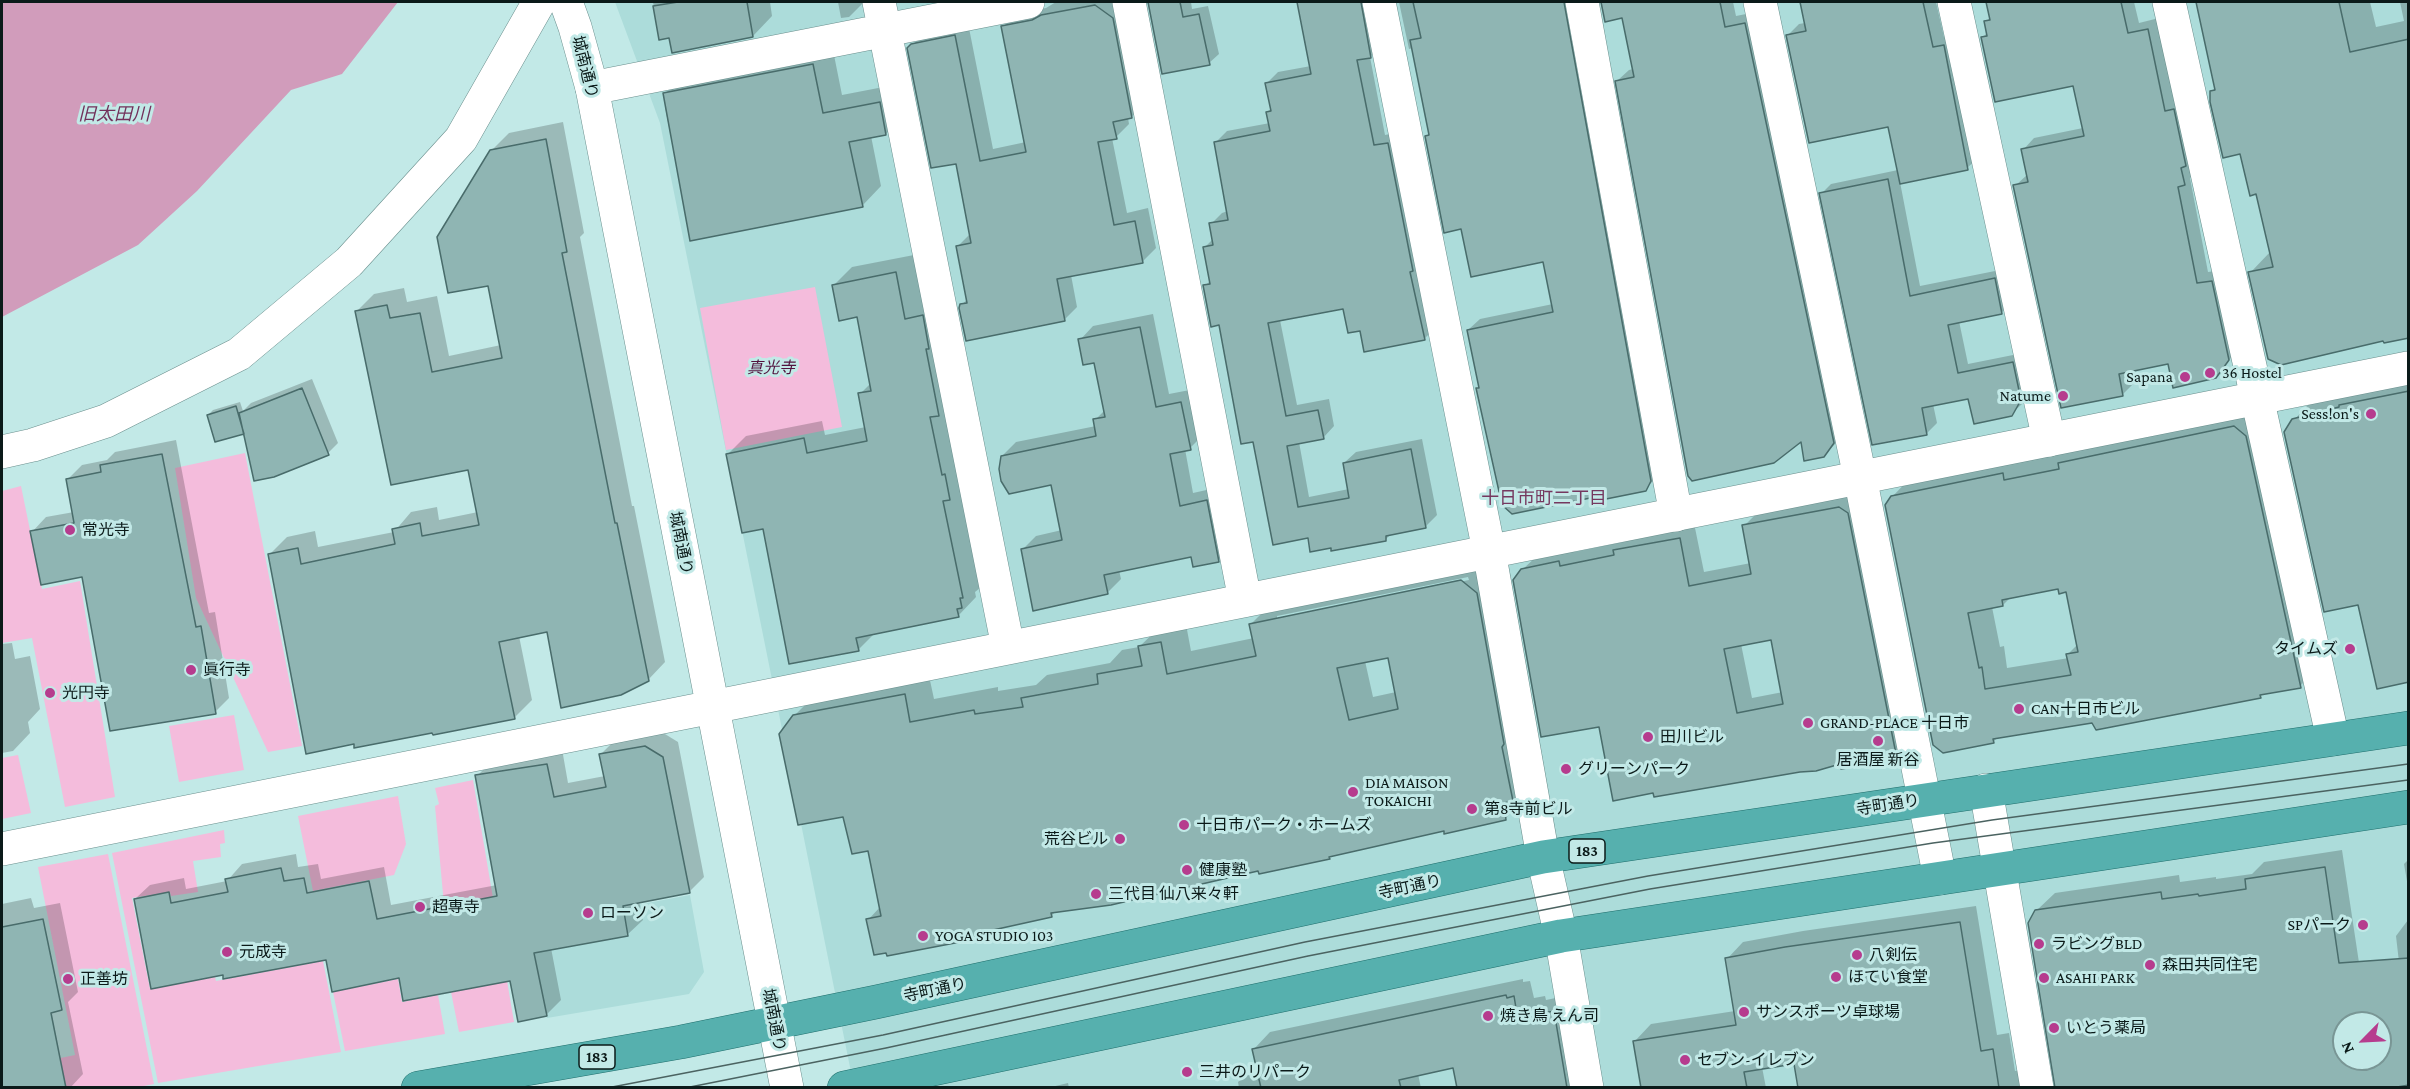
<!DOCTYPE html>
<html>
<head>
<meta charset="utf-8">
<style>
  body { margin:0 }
  #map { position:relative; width:2410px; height:1089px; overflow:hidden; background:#c2e9e7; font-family:"Crimson Pro",serif }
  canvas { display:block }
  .frame { position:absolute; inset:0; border:3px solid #0b1a19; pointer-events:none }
  .north { position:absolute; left:2332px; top:1011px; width:60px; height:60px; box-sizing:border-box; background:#c2e9e7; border:2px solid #799695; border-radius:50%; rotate:246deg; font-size:16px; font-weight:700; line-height:24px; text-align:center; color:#0b1a19 }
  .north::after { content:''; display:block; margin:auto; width:21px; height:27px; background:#b63c8e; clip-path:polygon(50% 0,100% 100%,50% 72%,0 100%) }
</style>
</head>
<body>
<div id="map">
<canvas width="2410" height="1089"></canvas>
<div class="frame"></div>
<div class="north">N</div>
</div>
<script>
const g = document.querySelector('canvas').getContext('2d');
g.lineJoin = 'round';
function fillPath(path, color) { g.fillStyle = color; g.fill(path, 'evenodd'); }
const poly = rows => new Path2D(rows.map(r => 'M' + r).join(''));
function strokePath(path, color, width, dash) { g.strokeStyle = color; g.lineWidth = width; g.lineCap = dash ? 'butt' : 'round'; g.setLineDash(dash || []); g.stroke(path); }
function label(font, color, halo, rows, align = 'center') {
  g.font = font + ' "Crimson Pro","Noto Sans JP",serif'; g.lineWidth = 6; g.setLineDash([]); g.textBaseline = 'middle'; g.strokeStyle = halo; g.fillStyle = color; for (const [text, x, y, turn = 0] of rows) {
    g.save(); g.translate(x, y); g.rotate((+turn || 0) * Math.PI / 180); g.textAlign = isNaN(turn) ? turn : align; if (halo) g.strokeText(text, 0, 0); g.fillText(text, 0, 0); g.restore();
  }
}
fillPath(poly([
  [615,2,2408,2,2408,1087,854,1087,660,123],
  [2344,1023,2380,1023,2380,1059,2344,1059],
  [619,875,626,907,690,895,704,972,689,994,547,1018,523,893]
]), '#acdcda');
fillPath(poly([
  [815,287,842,427,726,450,700,308],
  [245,453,302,746,268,752,196,598,175,468],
  [21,486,42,589,80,581,115,797,65,807,32,638,2,643,2,491],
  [234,715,244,770,179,782,169,726],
  [18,755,31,813,2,819,2,758],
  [473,780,514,1022,459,1032,451,992,488,985,472,900,444,905,435,806,439,804,435,788],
  [398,796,406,844,394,875,313,891,298,816],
  [224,830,225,843,220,844,221,857,193,861,198,892,171,896,170,892,132,898,150,989,215,977,216,981,323,961,341,1052,158,1083,112,853],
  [108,854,154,1084,134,1088,40,1087,36,1063,75,1055,38,867],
  [398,979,402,1002,438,995,445,1034,345,1051,333,992]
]), '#f4bcdc');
fillPath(poly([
  [2,2,398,2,342,74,291,90,197,191,138,245,2,317]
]), '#d19cbb');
fillPath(poly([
  [653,2,770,2,772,16,753,36,660,38],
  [838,2,864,2,849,17,841,18],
  [1056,2,1122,2,1145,104,1131,117,1128,118,1129,124,1116,137,1112,138,1127,213,1148,208,1156,248,1143,261,1071,275,1077,307,1064,320,961,305,968,299,958,246,971,233,957,162,909,49,926,31,968,23,993,149,1026,142,1003,27,1016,14,1046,8],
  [1151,2,1191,2,1192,9,1208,6,1219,54,1209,63,1150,3],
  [1299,2,1374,2,1382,45,1370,57,1385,135,1399,132,1435,328,1424,339,1361,329,1345,307,1280,320,1297,405,1329,399,1334,426,1323,438,1299,442,1309,497,1349,489,1344,463,1356,452,1422,439,1437,515,1425,527,1392,533,1386,539,1332,546,1309,537,1205,286,1211,280,1204,248,1214,238,1211,224,1222,213,1228,211,1215,143,1227,131,1270,123,1267,112,1272,108,1267,83,1278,72,1311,66],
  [1399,2,1576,2,1657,477,1645,489,1606,493,1478,389,1480,386,1468,330,1480,319,1553,304,1544,260,1462,228,1427,136,1430,133,1413,48,1409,49],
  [1602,2,1733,2,1736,16,1756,12,1844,430,1835,444,1824,456,1802,440,1617,81,1629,70,1633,69,1623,17,1606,20],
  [1801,2,1936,2,1944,37,1955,34,1979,157,1967,168,1900,182,1920,286,2005,269,2012,302,2002,312,1959,321,1968,364,2023,353,2031,389,2022,404,2011,414,1970,397,1933,404,1937,423,1926,434,1821,194,1831,184,1898,170,1889,125,1788,35,1799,24,1805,23],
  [1988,2,2134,2,2139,23,2159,18,2195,172,2190,178,2208,272,2223,270,2240,347,2215,377,2169,362,2131,370,2134,383,2123,394,2015,186,2028,174,2023,150,2034,138,2083,128,2074,84,1982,38,1988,32,1986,22,1991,16],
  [2198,2,2370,2,2376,27,2404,21,2400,2,2408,2,2408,337,2250,273,2271,251,2257,193,2241,152,2211,92,2216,87],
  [832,45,842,95,899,84,905,114,886,134,871,136,881,186,862,206,691,239,665,107,667,105,665,94,684,74],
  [563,122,584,233,580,237,632,506,634,506,665,662,648,680,548,630,519,636,532,700,514,718,270,554,287,537,315,531,318,547,394,532,411,512,437,507,439,520,478,512,469,468,357,311,374,294,404,288,407,302,437,296,449,356,501,345,491,151,509,133],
  [914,255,980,588,975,592,976,597,958,616,875,633,858,650,764,528,728,454,746,436,822,421,825,435,866,427,860,394,871,383,858,316,834,285,852,267],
  [1153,314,1169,394,1195,389,1204,434,1190,448,1185,449,1193,493,1220,487,1232,547,1218,561,1192,555,1119,570,1121,579,1107,593,1023,549,1036,536,1062,530,1052,484,1002,456,1016,442,1096,426,1095,420,1105,410,1095,361,1080,340,1093,326],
  [312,379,338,443,328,453,245,431,208,415,213,410,240,402,243,411,251,403],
  [2408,379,2408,679,2359,603,2294,420,2310,403],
  [2256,405,2322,664,2300,686,2264,693,2260,697,2093,721,1998,737,1993,742,1892,497,1914,474],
  [2059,587,2067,591,2078,644,2068,654,2069,658,2007,668,2004,646,2000,647,1992,607,2003,605,2011,597],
  [176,440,209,613,215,612,229,698,215,712,83,575,32,532,46,517,74,512,68,479,82,465,107,460,115,452],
  [1855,492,1906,744,1890,760,1841,762,1600,725,1522,570,1538,555,1574,547,1575,552,1623,542,1630,535,1694,523,1704,572,1751,563,1744,526,1759,511],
  [1773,638,1783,692,1752,698,1741,644],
  [1486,557,1529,795,1505,819,1445,829,1332,854,1329,857,1056,911,1051,916,982,931,975,938,868,920,881,906,869,849,844,815,794,716,819,691,928,671,934,699,998,687,998,691,1036,685,1047,675,1110,663,1122,650,1139,647,1164,623,1185,619,1191,651,1254,638,1251,624,1275,600],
  [1468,577,1469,580,1277,619,1277,616],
  [1389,657,1396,692,1373,697,1365,661],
  [2,640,2,644,12,643,15,659,30,656,40,709,28,722,30,733,13,751,2,753],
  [660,731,678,742,704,877,689,892,639,901,643,920,628,934,551,948,561,1000,546,1015,511,979,400,976,327,958,224,974,135,899,150,885,184,878,186,889,227,881,242,864,296,854,298,867,318,864,321,879,384,867,391,905,497,885,477,776,492,761,562,749,568,783,605,776,601,754,616,739],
  [2342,850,2361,976,2400,971,2396,936,2408,920,2408,1083,2404,1084,2405,1088,2057,1088,2036,911,2055,893,2179,875,2180,882,2216,877,2216,879,2252,874,2264,862],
  [2344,1023,2380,1023,2380,1059,2344,1059],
  [2408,860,2408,887,2404,864],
  [31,898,34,908,60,903,78,992,68,1002,83,1074,70,1088,2,1088,2,904],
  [1976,906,1997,1035,2009,1033,2015,1071,2034,1068,2032,1088,1800,1088,1796,1062,1762,1067,1766,1088,1640,1088,1642,1085,1635,1041,1651,1024,1735,1011,1727,959,1743,942,1803,931],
  [1523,979,1523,982,1530,981,1534,998,1545,996,1546,1000,1570,995,1587,1088,1458,1088,1454,1066,1418,1074,1421,1088,1239,1088,1238,1082,1257,1065,1254,1049,1270,1032],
  [1068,1083,1069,1088,1047,1088]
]), '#0003');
const building = poly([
  [678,2,747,2,753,37,672,53,669,38,659,40,653,6,678,2],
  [1148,2,1180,2,1183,17,1199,14,1210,65,1162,74,1148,2],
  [1297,2,1361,2,1371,58,1357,60,1374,145,1388,143,1413,271,1410,272,1425,340,1364,352,1360,331,1348,333,1343,309,1268,323,1286,416,1318,410,1324,439,1287,446,1298,507,1349,498,1343,463,1411,449,1426,528,1386,536,1386,541,1331,551,1331,548,1310,552,1308,538,1273,545,1253,442,1241,444,1219,325,1211,327,1203,285,1210,284,1203,247,1213,245,1209,223,1228,220,1214,142,1270,131,1266,112,1271,111,1265,83,1311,74,1297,2],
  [1413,2,1564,2,1651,481,1646,491,1606,499,1605,495,1512,514,1502,505,1476,388,1479,388,1467,330,1553,312,1543,262,1471,277,1461,229,1444,233,1425,136,1429,135,1410,40,1421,38,1413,2],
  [1601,2,1720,2,1725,27,1745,23,1834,443,1824,457,1804,461,1801,442,1774,463,1692,481,1688,476,1615,81,1634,77,1622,18,1605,22,1601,2],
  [1800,2,1923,2,1933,47,1944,45,1968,170,1900,184,1888,127,1809,143,1786,35,1806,31,1800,2],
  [1986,2,2121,2,2128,33,2148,29,2165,111,2174,109,2186,166,2181,168,2185,185,2178,187,2197,283,2212,281,2229,360,2216,378,2173,388,2168,364,2119,374,2123,396,2061,408,2013,185,2028,182,2021,149,2084,136,2073,86,1995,102,1981,37,1987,36,1984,21,1990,20,1986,2],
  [2196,2,2339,2,2350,52,2409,39,2409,338,2384,343,2383,341,2281,365,2268,359,2248,272,2273,267,2256,194,2250,196,2240,154,2223,158,2210,102,2210,91,2215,90,2196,2],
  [1095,5,1113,18,1132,118,1113,122,1117,139,1098,142,1114,225,1135,221,1143,263,1057,279,1065,321,966,341,959,308,960,304,967,303,956,246,971,243,956,164,931,168,907,48,911,44,955,35,980,161,1026,152,1001,26,1032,20,1041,15,1095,5],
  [813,64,823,113,880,102,886,135,849,142,863,207,690,241,663,93,813,64],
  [546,139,567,252,562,253,615,523,617,523,649,681,621,695,561,708,547,632,499,642,515,719,433,735,432,733,354,748,354,744,306,754,268,554,298,548,301,564,395,544,392,529,420,523,422,536,479,525,468,470,391,485,355,311,387,305,390,318,420,313,432,372,502,358,488,286,448,293,437,237,490,150,546,139],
  [1888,179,1910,296,1995,278,2002,314,1948,325,1958,373,2013,362,2021,400,2012,416,1974,424,1968,399,1922,408,1927,435,1872,445,1819,193,1888,179],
  [896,272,905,319,923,315,929,349,926,349,939,416,930,417,942,475,945,474,950,500,943,501,963,598,960,598,962,608,957,609,959,617,856,638,859,651,789,664,763,529,742,533,726,454,804,438,807,453,867,441,858,393,871,391,857,317,839,321,832,285,896,272],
  [1140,327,1156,407,1181,402,1191,450,1170,454,1180,506,1207,500,1219,562,1193,567,1191,557,1104,575,1108,594,1033,611,1021,549,1062,540,1051,485,1009,494,1001,481,999,469,1001,456,1096,436,1093,419,1105,417,1094,363,1083,365,1078,339,1140,327],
  [302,388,329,455,274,477,254,481,239,413,302,388],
  [2409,391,2409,682,2377,689,2358,605,2324,612,2284,432,2292,419,2339,407,2339,405,2409,391],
  [236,406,244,434,215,442,207,415,236,406],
  [2234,426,2246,436,2301,688,2260,695,2261,698,2096,730,2092,723,1993,739,1994,743,1943,753,1933,745,1885,505,1891,496,2003,473,2004,480,2059,469,2058,463,2234,426],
  [2058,589,2059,594,2066,592,2078,652,2066,654,2071,675,1985,689,1982,667,1979,668,1968,613,2003,606,2002,600,2058,589],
  [162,454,196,627,201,626,216,714,110,731,82,577,41,585,30,531,74,523,66,479,101,472,100,465,162,454],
  [1839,507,1848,513,1896,754,1891,761,1841,769,1840,764,1816,771,1800,772,1654,797,1653,793,1613,801,1599,727,1541,737,1513,580,1521,569,1559,561,1560,566,1614,555,1613,550,1680,538,1689,586,1751,574,1742,525,1839,507],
  [1771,640,1783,704,1737,713,1724,649,1771,640],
  [1461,580,1477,593,1504,744,1502,747,1513,801,1504,803,1506,820,1444,834,1444,831,1329,857,1330,859,1259,874,1258,871,1111,905,1051,913,1052,917,975,934,976,939,887,956,886,953,874,955,866,919,881,916,868,851,852,854,843,817,798,825,779,734,793,715,905,694,910,722,974,710,975,714,1023,707,1021,698,1098,684,1097,674,1142,666,1138,646,1161,642,1167,674,1256,656,1249,624,1461,580],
  [1388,658,1398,709,1349,720,1337,668,1388,658],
  [645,746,663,757,690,893,623,906,628,936,534,953,547,1016,518,1022,510,981,403,1001,399,978,332,992,326,960,223,979,223,975,151,989,134,899,169,892,171,903,228,892,225,879,281,868,284,881,304,878,307,893,369,881,377,919,497,896,475,775,547,764,554,797,606,787,599,754,645,746],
  [2325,867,2339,963,2409,958,2409,1085,2391,1088,2055,1088,2028,923,2035,910,2161,892,2162,899,2198,894,2199,896,2246,889,2245,879,2325,867],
  [2344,1023,2380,1023,2380,1059,2344,1059,2344,1023],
  [43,919,62,1010,51,1013,66,1088,2,1088,2,927,43,919],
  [1960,922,1981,1051,1993,1049,1999,1088,1798,1088,1794,1064,1744,1072,1747,1088,1641,1088,1633,1041,1736,1025,1725,958,1785,947,1960,922],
  [1506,995,1507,998,1514,996,1517,1014,1528,1012,1529,1016,1554,1011,1567,1088,1457,1088,1453,1068,1399,1080,1401,1088,1261,1088,1252,1049,1506,995]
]);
fillPath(building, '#8fb5b3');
strokePath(building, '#496c6b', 1.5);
const minor = poly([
  [879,2,1008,647],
  [1129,2,1245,600],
  [1379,2,1489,551,1543,857,1561,936,1587,1088],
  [1582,2,1676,515],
  [1760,2,1860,477,1940,878],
  [1954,2,2049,440],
  [2169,2,2333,739],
  [592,88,1028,2],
  [1986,790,2037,1088]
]);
const tertiary = poly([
  [566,2,575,27,592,88,787,1088],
  [2,452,33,445,106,421,239,354,349,262,461,139,539,2],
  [2,849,2408,368]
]);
const trunk = poly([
  [418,1088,681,1042,876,1002,1543,857,2408,728],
  [844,1088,1561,936,2408,807]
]);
strokePath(minor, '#6a8f8d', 34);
strokePath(tertiary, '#6a8f8d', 34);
strokePath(trunk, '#206f6d', 34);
strokePath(minor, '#fff', 33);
strokePath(tertiary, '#fff', 33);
strokePath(trunk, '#56b0ae', 33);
strokePath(poly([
  [607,1088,883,1035,1305,942,1648,876,1992,820,2408,764],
  [685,1088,886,1048,1308,956,1650,889,1933,843,2408,780]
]), '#4b6361', 1.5);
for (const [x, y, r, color] of [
  [2210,373,6,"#b63c8e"],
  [2185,377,6,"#b63c8e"],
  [2063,396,6,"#b63c8e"],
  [2371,414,6,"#b63c8e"],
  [70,530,6,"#b63c8e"],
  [2350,649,6,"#b63c8e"],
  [191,670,6,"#b63c8e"],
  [50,693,6,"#b63c8e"],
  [2019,709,6,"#b63c8e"],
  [1808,723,6,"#b63c8e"],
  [1648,737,6,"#b63c8e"],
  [1878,741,6,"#b63c8e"],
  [1566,769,6,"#b63c8e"],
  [1353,792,6,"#b63c8e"],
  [1472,809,6,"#b63c8e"],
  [1184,825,6,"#b63c8e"],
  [1120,839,6,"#b63c8e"],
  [1187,870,6,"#b63c8e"],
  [1096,894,6,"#b63c8e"],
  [420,907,6,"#b63c8e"],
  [588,913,6,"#b63c8e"],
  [2363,925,6,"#b63c8e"],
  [923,936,6,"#b63c8e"],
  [2039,944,6,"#b63c8e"],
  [227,952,6,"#b63c8e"],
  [1857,955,6,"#b63c8e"],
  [2150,965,6,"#b63c8e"],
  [1836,977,6,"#b63c8e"],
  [2044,978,6,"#b63c8e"],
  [68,979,6,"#b63c8e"],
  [1744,1012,6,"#b63c8e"],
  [1488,1016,6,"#b63c8e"],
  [2054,1028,6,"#b63c8e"],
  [1685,1060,6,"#b63c8e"],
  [1187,1072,6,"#b63c8e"]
]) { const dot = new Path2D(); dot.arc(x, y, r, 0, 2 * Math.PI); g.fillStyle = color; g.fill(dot); strokePath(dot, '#c2e9e7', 2); }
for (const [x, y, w] of [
  [1587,851,36],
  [597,1057,36]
]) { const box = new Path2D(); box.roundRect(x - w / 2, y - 12, w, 24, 4.5); g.fillStyle = '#c2e9e7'; g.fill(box); strokePath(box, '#0b1a19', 1.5); }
label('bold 15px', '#0b1a19', null, [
  ["183",1587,851],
  ["183",597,1057]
]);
label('16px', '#0b1a19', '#c2e9e7', [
  ["城南通り",585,67,76],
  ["城南通り",681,543,79],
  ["寺町通り",1888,805,-9],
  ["寺町通り",1410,887,-12],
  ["寺町通り",935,990,-12],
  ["城南通り",774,1020,79]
]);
label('italic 16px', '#52133e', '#c2e9e7', [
  ["真光寺",771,368]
]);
label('16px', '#0b1a19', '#c2e9e7', [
  ["36 Hostel",2222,373],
  ["Sapana",2173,377,"right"],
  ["Natume",2051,396,"right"],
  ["Sess!on's",2359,414,"right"],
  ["常光寺",82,530],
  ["タイムズ",2338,649,"right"],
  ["眞行寺",203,670],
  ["光円寺",62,693],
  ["CAN十日市ビル",2031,709],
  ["GRAND-PLACE 十日市",1820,723],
  ["田川ビル",1660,737],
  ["居酒屋 新谷",1878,760,"center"],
  ["グリーンパーク",1578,769],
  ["DIA MAISON",1365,783],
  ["TOKAICHI",1365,801],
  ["第8寺前ビル",1484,809],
  ["十日市パーク・ホームズ",1196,825],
  ["荒谷ビル",1108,839,"right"],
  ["健康塾",1199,870],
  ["三代目 仙八来々軒",1108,894],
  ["超専寺",432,907],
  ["ローソン",600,913],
  ["SPパーク",2351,925,"right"],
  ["YOGA STUDIO 103",935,936],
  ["ラビングBLD",2051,944],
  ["元成寺",239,952],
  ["八剣伝",1869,955],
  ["森田共同住宅",2162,965],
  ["ほてい食堂",1848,977],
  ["ASAHI PARK",2056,978],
  ["正善坊",80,979],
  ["サンスポーツ卓球場",1756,1012],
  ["焼き鳥 えん司",1500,1016],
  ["いとう薬局",2066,1028],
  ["セブン-イレブン",1697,1060],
  ["三井のリパーク",1199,1072]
], 'left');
label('italic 18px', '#72315b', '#c2e9e7', [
  ["旧太田川",114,114]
]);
label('18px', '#75385f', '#c2e9e7', [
  ["十日市町二丁目",1544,498]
]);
</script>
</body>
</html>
